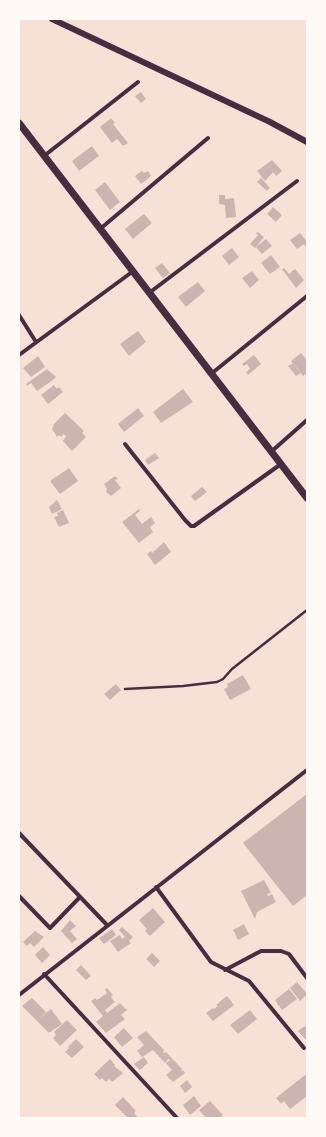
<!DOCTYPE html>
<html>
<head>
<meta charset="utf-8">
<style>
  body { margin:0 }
  #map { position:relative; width:326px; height:1137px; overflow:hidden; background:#f7e1d7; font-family:Lato,sans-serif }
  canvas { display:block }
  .frame { position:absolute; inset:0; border:20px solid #fffaf5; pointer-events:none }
</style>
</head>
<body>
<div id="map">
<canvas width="326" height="1137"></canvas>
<div class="frame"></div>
</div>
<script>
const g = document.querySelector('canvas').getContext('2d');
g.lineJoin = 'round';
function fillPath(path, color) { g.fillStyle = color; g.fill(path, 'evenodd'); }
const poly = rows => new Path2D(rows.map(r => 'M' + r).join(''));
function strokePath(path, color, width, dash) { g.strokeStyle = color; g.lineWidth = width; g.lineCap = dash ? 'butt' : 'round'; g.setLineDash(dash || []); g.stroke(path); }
fillPath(poly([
  [141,92,146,99,141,103,135,96],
  [111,118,115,123,113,124,128,143,123,146,117,139,112,143,100,127],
  [92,146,99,156,79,171,72,161],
  [272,160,282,171,276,176,273,172,265,181,257,171],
  [142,171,144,173,148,171,151,176,141,184,135,176],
  [261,178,270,188,267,191,257,182],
  [105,182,120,202,110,210,95,190],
  [219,195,225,195,225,199,234,198,236,217,226,218,225,205,219,204],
  [273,207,282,215,276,222,267,214],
  [144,214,152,223,133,239,125,229],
  [258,232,264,237,256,247,266,239,272,246,262,254,256,247,255,248,250,244,258,235,256,233],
  [300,233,307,242,307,248,304,244,297,249,290,240],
  [232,248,239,257,229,265,222,256],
  [271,255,280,267,270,274,261,263],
  [162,263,170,273,163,278,155,268],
  [284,268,289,274,295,269,304,280,296,288,282,269],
  [252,271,259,280,250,288,242,278],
  [198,282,205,291,186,307,178,297],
  [138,331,146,342,129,356,120,344],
  [301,353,307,360,307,373,303,376,291,361],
  [254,355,261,364,248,375,246,372,250,369,247,364,244,366,242,364],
  [38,356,45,367,31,377,23,368],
  [293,363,301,373,296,376,288,366],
  [47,369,56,377,50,382,37,391,31,383,27,386,26,384],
  [54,385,57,389,59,387,63,392,48,404,41,395],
  [183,389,193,402,161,423,153,412],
  [138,408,144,416,124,432,118,424],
  [65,413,84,431,82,433,86,437,72,451,63,441,66,436,64,434,61,437,59,435,57,437,52,429,54,424],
  [155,453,159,458,148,465,145,460],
  [69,468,78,481,60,494,50,481],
  [115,476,118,479,115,480,121,488,111,496,106,492,107,489,104,484],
  [202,487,207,492,195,501,191,496],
  [57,500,62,509,52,514,49,507],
  [139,509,140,511,135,515,142,524,151,517,155,523,150,527,153,532,139,543,122,522],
  [63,510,69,523,59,527,54,517,58,516,57,513],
  [164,542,171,552,155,565,147,554,151,551,152,553],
  [243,675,251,689,230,700,224,689,228,687,227,684],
  [116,684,121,690,110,700,104,694],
  [307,794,307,895,293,906,243,843],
  [264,880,271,893,267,894,268,896,272,894,276,902,257,912,255,919,241,891],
  [153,908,165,922,150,936,145,931,147,929,139,920],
  [70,920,76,926,70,931,77,939,72,943,61,931],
  [244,924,249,934,238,940,233,930],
  [122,927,133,937,129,941,131,943,118,952,110,941,120,935,122,939,125,937,119,930],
  [112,929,116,935,104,944,99,938],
  [35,931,44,937,34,947,30,943,27,946,23,942],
  [43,947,50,955,42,963,35,955],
  [152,953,160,961,154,967,146,959],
  [81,965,91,976,86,980,76,970],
  [297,982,307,994,300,1001,290,988],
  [107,988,113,995,111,997,115,1002,105,1010,107,1013,120,1003,127,1010,121,1015,125,1019,106,1033,96,1022,103,1016,91,1001,95,998,97,1000,107,993,105,990],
  [289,989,297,999,282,1010,275,1000],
  [227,996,234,1005,213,1021,206,1013,213,1008,214,1009,218,1006,216,1005],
  [32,998,46,1012,38,1019,51,1009,62,1024,49,1033,22,1006],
  [250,1010,257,1019,238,1034,230,1025],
  [67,1020,77,1030,60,1046,53,1038,56,1035,54,1032],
  [305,1026,307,1029,307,1041,298,1031],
  [124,1028,133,1038,122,1047,114,1037],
  [146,1031,164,1050,163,1052,164,1053,166,1052,182,1069,181,1072,183,1070,185,1073,173,1082,166,1075,172,1070,166,1063,170,1060,168,1059,165,1063,153,1050,142,1057,137,1051,144,1045,137,1037],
  [76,1039,84,1047,72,1058,65,1052,69,1048,68,1047],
  [144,1057,148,1063,140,1070,134,1064],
  [110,1059,115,1065,114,1066,123,1073,112,1082,109,1079,106,1082,102,1078,100,1080,94,1074],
  [305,1075,307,1078,307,1096,290,1109,284,1101,281,1104,276,1098],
  [187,1080,192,1087,185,1093,180,1086],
  [194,1096,201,1106,190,1115,183,1105],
  [123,1097,136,1111,134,1113,138,1118,128,1118,115,1105],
  [210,1101,223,1115,220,1118,206,1118,199,1110]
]), '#ccb4b1');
strokePath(poly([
  [125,689,183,686,217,682,223,679,232,669,307,610]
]), '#4a2c40', 2.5);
strokePath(poly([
  [44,156,138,82],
  [100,229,208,138],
  [149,293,297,181],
  [19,315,36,342],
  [19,355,132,272],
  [211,374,307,296],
  [125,444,185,520,191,526,194,526,281,464],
  [272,451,307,420],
  [19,833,107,925],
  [156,887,211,962,249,981,304,1048],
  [19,896,50,928,80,897],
  [225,970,261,951,281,951,289,954,307,978],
  [44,974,177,1118],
  [19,995,307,770]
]), '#4a2c40', 4);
strokePath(poly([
  [52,19,270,122,307,142]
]), '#4a2c40', 6);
strokePath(poly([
  [19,123,307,498]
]), '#4a2c40', 7);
</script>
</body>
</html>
